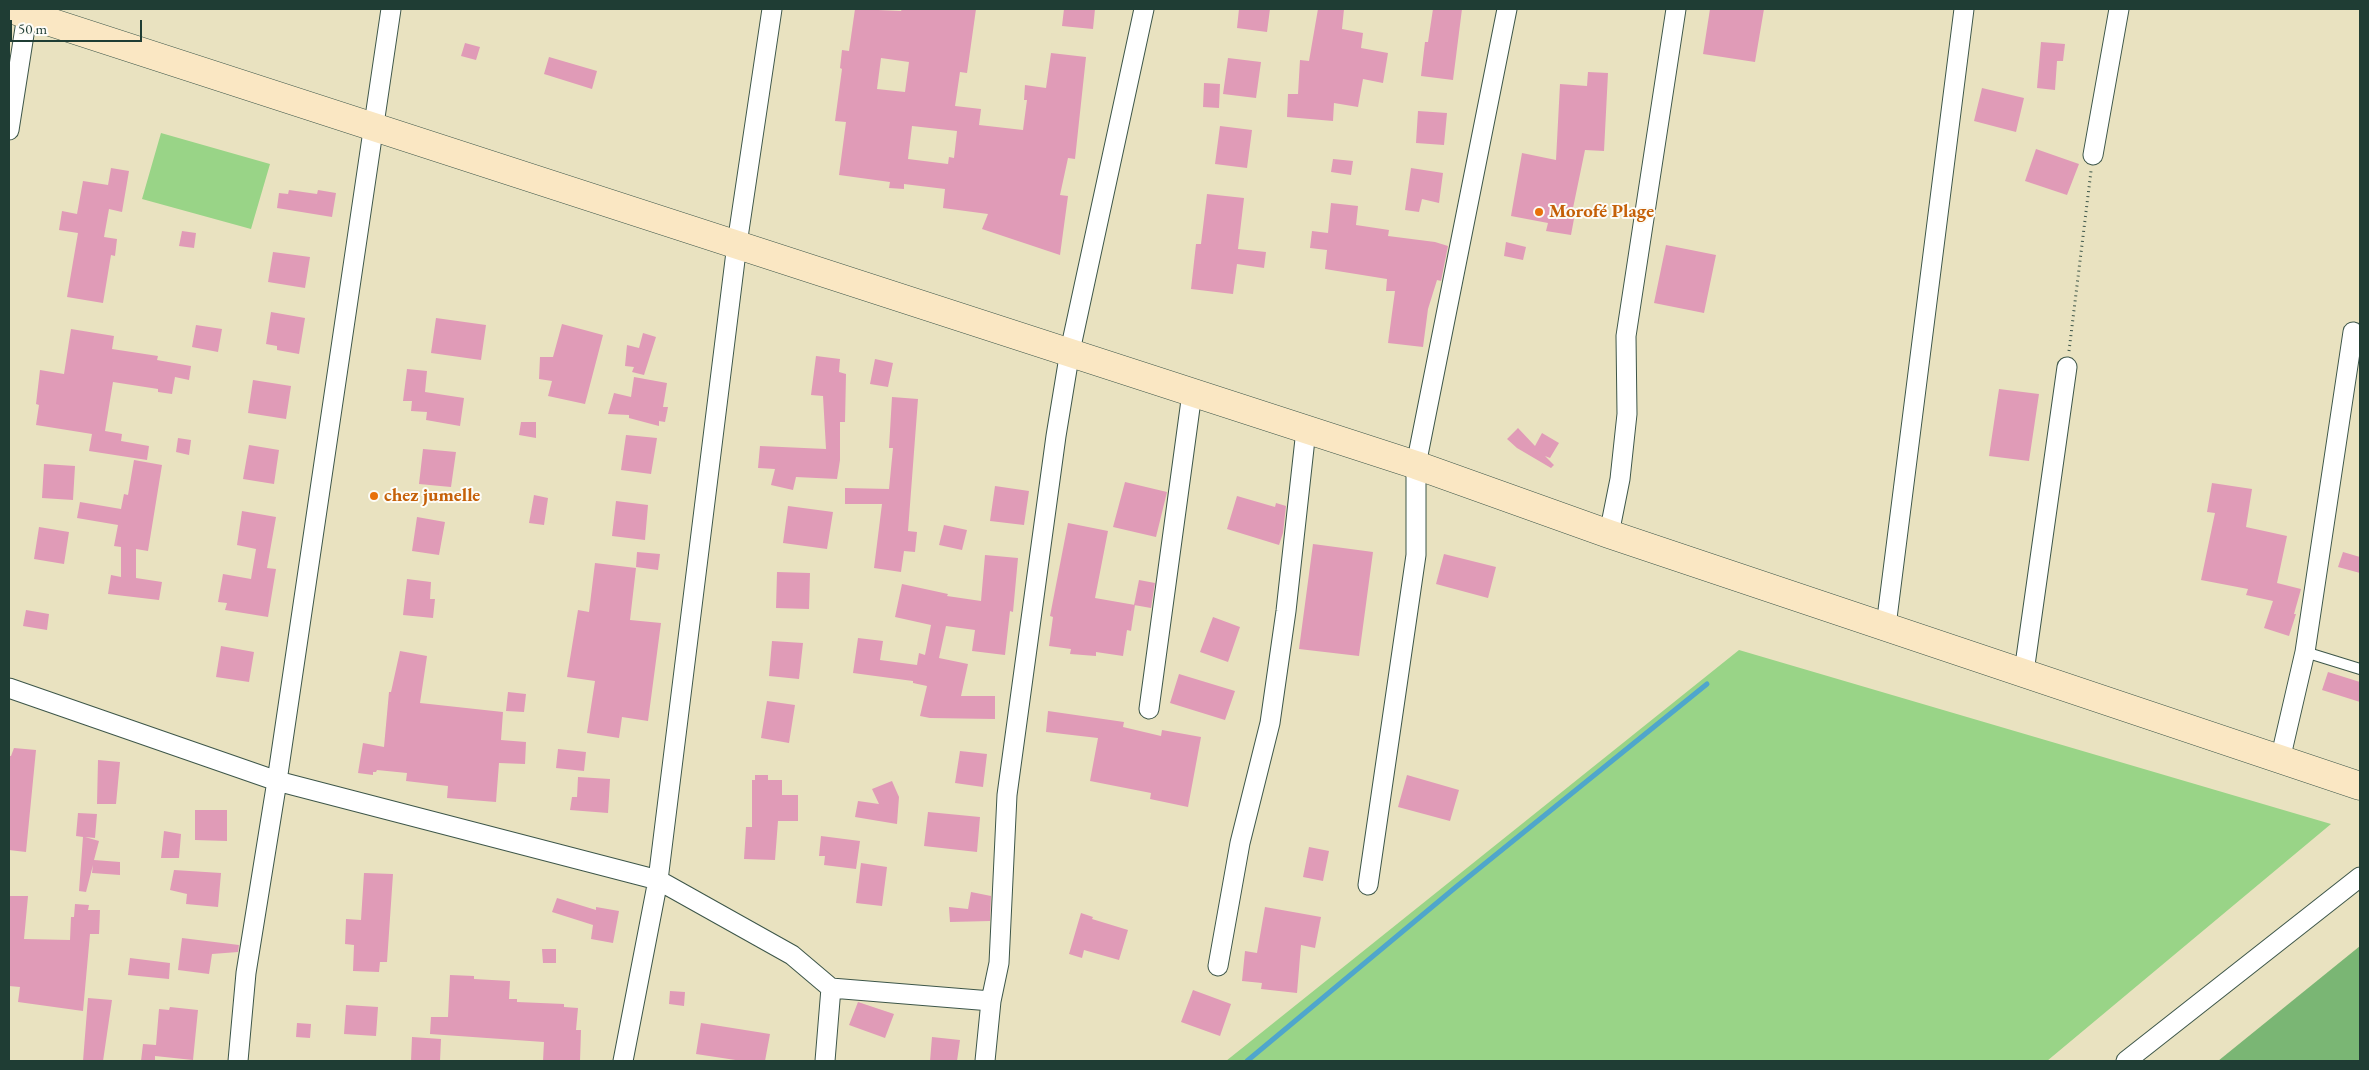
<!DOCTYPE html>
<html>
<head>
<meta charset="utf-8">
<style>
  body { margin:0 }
  #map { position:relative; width:2369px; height:1070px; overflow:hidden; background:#e9e2c0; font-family:"EB Garamond",serif }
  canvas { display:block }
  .frame { position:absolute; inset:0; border:10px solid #1f3d34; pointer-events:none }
  .scale { position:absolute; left:10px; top:20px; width:132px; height:22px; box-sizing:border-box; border:2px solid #1f3d34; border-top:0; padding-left:6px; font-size:15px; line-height:18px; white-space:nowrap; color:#1f3d34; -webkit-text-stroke:4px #fdfcf7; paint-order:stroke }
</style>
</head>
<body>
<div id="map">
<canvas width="2369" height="1070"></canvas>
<div class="frame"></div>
<div class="scale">50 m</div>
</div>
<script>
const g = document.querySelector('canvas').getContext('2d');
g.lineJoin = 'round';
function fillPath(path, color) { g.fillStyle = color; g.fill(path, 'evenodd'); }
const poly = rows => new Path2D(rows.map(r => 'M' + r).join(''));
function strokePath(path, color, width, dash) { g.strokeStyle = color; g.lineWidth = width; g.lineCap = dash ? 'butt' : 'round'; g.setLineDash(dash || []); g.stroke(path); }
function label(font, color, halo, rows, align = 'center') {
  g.font = font + ' "EB Garamond",serif'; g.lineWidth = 4; g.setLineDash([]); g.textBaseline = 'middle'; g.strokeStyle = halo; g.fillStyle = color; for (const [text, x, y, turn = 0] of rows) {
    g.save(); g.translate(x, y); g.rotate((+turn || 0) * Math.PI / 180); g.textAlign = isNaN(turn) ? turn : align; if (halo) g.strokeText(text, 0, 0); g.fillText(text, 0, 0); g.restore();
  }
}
fillPath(poly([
  [161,133,270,164,251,229,142,199],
  [1739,650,2331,824,2047,1061,1226,1061]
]), '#99d487');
fillPath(poly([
  [2360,946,2360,1061,2218,1061]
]), '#7ab674');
strokePath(poly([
  [1247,1061,1456,887,1707,684]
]), '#4fa6cc', 5);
fillPath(poly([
  [855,9,901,11,902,9,976,9,967,73,960,72,955,106,981,109,979,125,1023,130,1027,100,1024,100,1025,85,1046,88,1051,53,1086,57,1075,159,1068,158,1060,195,1068,196,1060,255,982,229,988,214,943,208,945,189,904,184,904,189,889,188,890,182,839,175,846,122,835,121,842,69,840,68,842,50,849,51],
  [881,58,909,62,905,92,877,89],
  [912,126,957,131,954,158,949,157,948,164,908,159],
  [1064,9,1095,9,1093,29,1062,26],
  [1239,9,1270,9,1267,32,1237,28],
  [1318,9,1344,9,1342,29,1363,33,1361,48,1388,53,1383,83,1363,79,1358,107,1334,103,1333,121,1287,117,1288,94,1298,94,1300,60,1309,61],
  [1433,9,1462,9,1453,80,1421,76,1425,42,1428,42],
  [1710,9,1764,9,1755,62,1703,54],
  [2041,42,2065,44,2063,61,2057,61,2055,90,2037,88],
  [465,43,480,47,476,60,461,56],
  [549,57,597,71,592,89,544,74],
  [1228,58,1261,62,1256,98,1223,94],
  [1588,72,1608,73,1604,151,1585,150,1573,208,1576,208,1571,235,1546,231,1548,223,1511,216,1522,153,1556,160,1560,84,1587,86],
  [1204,83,1220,84,1219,108,1203,107],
  [1982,88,2024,98,2016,132,1974,121],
  [1418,111,1447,113,1444,145,1416,143],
  [1220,126,1252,130,1247,168,1215,164],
  [2036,149,2079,164,2067,195,2025,181],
  [1333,159,1353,161,1351,175,1331,172],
  [111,168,129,171,122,212,109,209,104,237,117,239,115,256,111,255,103,303,67,297,78,233,59,230,62,211,77,214,83,181,108,185],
  [1411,168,1443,173,1439,203,1422,199,1419,212,1405,210],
  [289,190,317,194,318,190,336,193,332,217,277,208,279,193,288,194],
  [1207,194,1244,198,1238,249,1266,252,1264,268,1237,264,1233,294,1191,289,1196,244,1201,244],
  [1331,203,1358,206,1356,225,1389,230,1388,236,1435,242,1448,246,1441,281,1437,280,1428,309,1423,347,1388,343,1395,291,1386,291,1387,279,1325,269,1327,250,1310,248,1312,231,1328,233],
  [182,231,196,233,194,248,179,246],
  [1506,242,1526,247,1523,260,1504,256],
  [1666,245,1716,255,1704,313,1654,303],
  [273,252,310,257,305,288,268,282],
  [271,312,305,318,299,354,277,350,277,346,266,344],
  [436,318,486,325,481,360,431,353],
  [562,324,603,335,585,404,548,396,552,381,539,379,540,357,553,357],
  [196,325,222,329,218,352,192,347],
  [71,329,114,336,112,349,158,356,157,360,191,366,189,380,175,377,172,394,158,392,158,389,113,382,105,431,122,434,121,441,149,446,147,460,89,451,92,434,36,425,39,405,36,404,40,370,64,374],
  [643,333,656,337,644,375,632,372,634,367,625,366,627,345,639,348],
  [816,356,840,359,839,372,846,374,845,422,840,422,840,460,837,479,796,477,793,490,771,485,775,469,758,468,760,446,826,449,823,396,811,395],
  [875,359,893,363,888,387,870,384],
  [407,369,427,371,425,392,464,398,460,426,426,420,427,412,411,411,412,401,403,401],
  [634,377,667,383,663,407,668,407,665,422,659,421,659,426,629,418,629,415,608,414,614,393,631,397],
  [253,380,291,386,286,419,248,413],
  [1999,389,2039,394,2029,461,1989,456],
  [892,397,918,399,908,531,917,532,915,552,904,551,901,572,874,568,882,504,845,504,845,488,889,489,893,448,889,448],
  [521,422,536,422,536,438,519,435],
  [1518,428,1535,446,1542,433,1559,443,1550,458,1545,456,1554,465,1551,468,1517,448,1507,439],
  [626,435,657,438,651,474,621,470],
  [178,438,191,440,189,455,176,452],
  [249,445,279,450,274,484,243,479],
  [423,449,456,452,451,487,419,484],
  [134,460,162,465,148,551,136,549,136,578,162,582,159,600,108,594,111,575,121,577,121,547,114,546,118,525,77,518,80,502,121,509,124,494,128,495],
  [44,464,75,466,73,500,42,498],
  [1125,482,1167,492,1156,537,1113,527],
  [2212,483,2252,489,2246,527,2287,536,2277,583,2301,589,2294,614,2296,614,2289,636,2264,628,2273,601,2246,595,2248,589,2201,580,2215,513,2207,512],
  [995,486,1029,491,1024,525,990,521],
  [534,495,548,498,544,525,529,523],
  [1237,496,1275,507,1276,503,1286,506,1283,533,1279,545,1227,529],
  [616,501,648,505,645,540,612,536],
  [788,506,833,512,827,549,783,543],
  [242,511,276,517,267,568,276,569,268,617,225,610,227,603,218,602,223,574,251,579,256,549,237,545],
  [417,517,445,522,439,555,412,551],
  [1068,523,1108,531,1095,598,1135,605,1131,631,1127,630,1123,656,1096,652,1096,656,1070,654,1071,649,1049,646,1053,617,1050,616],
  [944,525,967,530,962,550,939,545],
  [39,527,69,532,64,564,34,559],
  [1313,544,1373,552,1359,656,1299,649],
  [637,552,660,554,658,570,636,567],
  [2343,552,2360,557,2360,573,2338,567],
  [1444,554,1496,567,1488,598,1436,584],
  [985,555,1018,558,1013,612,1010,611,1005,655,972,651,975,630,946,626,939,658,968,664,961,696,995,696,995,719,930,718,920,716,927,686,913,683,913,681,853,673,858,638,883,641,880,660,917,665,919,653,925,655,931,625,895,617,902,584,948,594,947,596,981,601],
  [595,563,636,568,630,620,661,623,648,721,622,717,619,738,587,733,595,681,567,677,578,610,589,612],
  [777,572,810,573,809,609,776,608],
  [407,579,431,582,430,599,435,599,433,618,403,615],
  [1139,580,1155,583,1151,608,1134,605],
  [26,610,49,614,47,630,23,626],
  [1213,617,1240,627,1228,662,1200,652],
  [772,641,803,643,799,679,769,676],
  [221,646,254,652,249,682,216,677],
  [400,651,427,656,420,703,503,712,501,740,526,742,525,764,499,763,496,802,447,798,448,786,406,781,407,773,377,770,376,772,373,772,373,775,358,773,363,743,384,747,389,692,391,692],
  [2328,672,2360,682,2360,702,2322,690],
  [1179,674,1235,691,1225,720,1170,703],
  [508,692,526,694,524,712,506,711],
  [767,701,795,705,789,743,761,738],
  [1048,711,1124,722,1123,727,1161,736,1162,730,1201,737,1188,807,1150,799,1151,793,1090,781,1098,738,1046,732],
  [14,748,36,750,26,852,9,850,9,756,11,756],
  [558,749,586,752,584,771,556,768],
  [960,751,987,754,983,787,955,783],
  [98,760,120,762,116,804,97,804],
  [755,775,768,775,768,780,782,780,782,795,798,795,798,821,778,821,775,860,744,859,746,827,752,827,752,780,755,780],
  [1407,775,1459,790,1450,821,1398,807],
  [578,777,610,779,608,813,570,810,572,797,577,797],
  [892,781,899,797,897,824,855,817,858,801,879,804,872,789],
  [195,810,227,810,227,841,195,840],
  [928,812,980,817,977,852,924,846],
  [78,813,97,814,95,838,85,837,99,841,94,860,120,862,120,875,92,873,93,865,86,892,79,891,83,837,76,836],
  [164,831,181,834,179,858,161,858],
  [821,836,860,841,856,869,824,865,825,856,819,856],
  [1309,847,1329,851,1323,881,1303,877],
  [861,863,887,867,882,906,856,903],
  [174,870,221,873,218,907,186,904,187,894,170,890],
  [364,873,393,874,387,962,380,962,379,972,353,971,354,945,345,944,346,919,361,920],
  [971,892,991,896,990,921,950,922,949,907,968,909],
  [9,896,28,896,24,939,70,940,71,917,74,917,75,904,89,905,88,910,100,910,99,934,90,934,83,1011,18,1002,20,987,9,986],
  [557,898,596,910,596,907,619,911,613,943,591,939,593,925,552,912],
  [1265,907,1321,917,1315,948,1301,945,1297,993,1261,989,1262,983,1242,981,1245,951,1257,953],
  [1081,913,1093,917,1092,919,1128,930,1119,960,1084,950,1082,958,1069,954],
  [182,938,239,945,238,952,212,954,209,974,178,970],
  [542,949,556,949,556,963,543,963],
  [130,958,170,963,169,979,128,975],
  [450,975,474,976,474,979,510,981,509,999,517,999,517,1002,564,1004,564,1007,578,1008,576,1030,581,1030,580,1061,543,1061,544,1042,430,1034,431,1017,448,1017],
  [1193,990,1231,1004,1220,1036,1181,1022],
  [670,991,685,992,684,1006,669,1004],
  [88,998,112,1000,103,1061,83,1061],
  [858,1002,894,1014,885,1038,849,1025],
  [346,1005,378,1007,376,1036,344,1034],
  [170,1007,198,1010,193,1060,155,1056,155,1061,141,1061,143,1044,156,1045,159,1009,169,1010],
  [297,1023,311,1024,310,1038,296,1037],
  [701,1023,770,1034,765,1061,742,1061,696,1054],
  [412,1037,441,1039,440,1061,411,1061],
  [932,1037,960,1040,957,1061,930,1061]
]), '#e09bb7');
const lane = poly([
  [2305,652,2360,669]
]);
const street = poly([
  [9,130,28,9],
  [2093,155,2119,9],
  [1609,534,1620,479,1627,414,1626,336,1676,9],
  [1886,626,1964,9],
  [2024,672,2067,367],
  [9,688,277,781,658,880,792,955,831,988,991,1001,999,963,1007,795,1056,436,1070,351,1144,9],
  [1149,709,1192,393],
  [2280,760,2305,652,2353,332],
  [1368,885,1416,555,1416,465,1507,9],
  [1218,966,1240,843,1270,723,1286,611,1306,430],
  [238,1061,246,973,277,781,391,9],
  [623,1061,658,880,737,244,772,9],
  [825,1061,831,988],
  [985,1061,991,1001],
  [2126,1061,2360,877]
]);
const secondary = poly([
  [10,9,1416,465,1609,534,2360,786]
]);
strokePath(lane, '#3d5649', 12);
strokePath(street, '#3d5649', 21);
strokePath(secondary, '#3d5649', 29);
strokePath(poly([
  [2069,351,2091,171]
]), '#3d5649', 3, [1, 4]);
strokePath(lane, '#fff', 10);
strokePath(street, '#fff', 19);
strokePath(secondary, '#fae7c3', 28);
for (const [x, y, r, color] of [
  [1539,212,5,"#e8710a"],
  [374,496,5,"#e8710a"]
]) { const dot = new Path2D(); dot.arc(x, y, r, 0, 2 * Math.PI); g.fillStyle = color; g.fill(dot); strokePath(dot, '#fdfcf7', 2); }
label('bold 19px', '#c56008', '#fdfcf7', [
  ["Morofé Plage",1549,212],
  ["chez jumelle",384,496]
], 'left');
</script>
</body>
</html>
